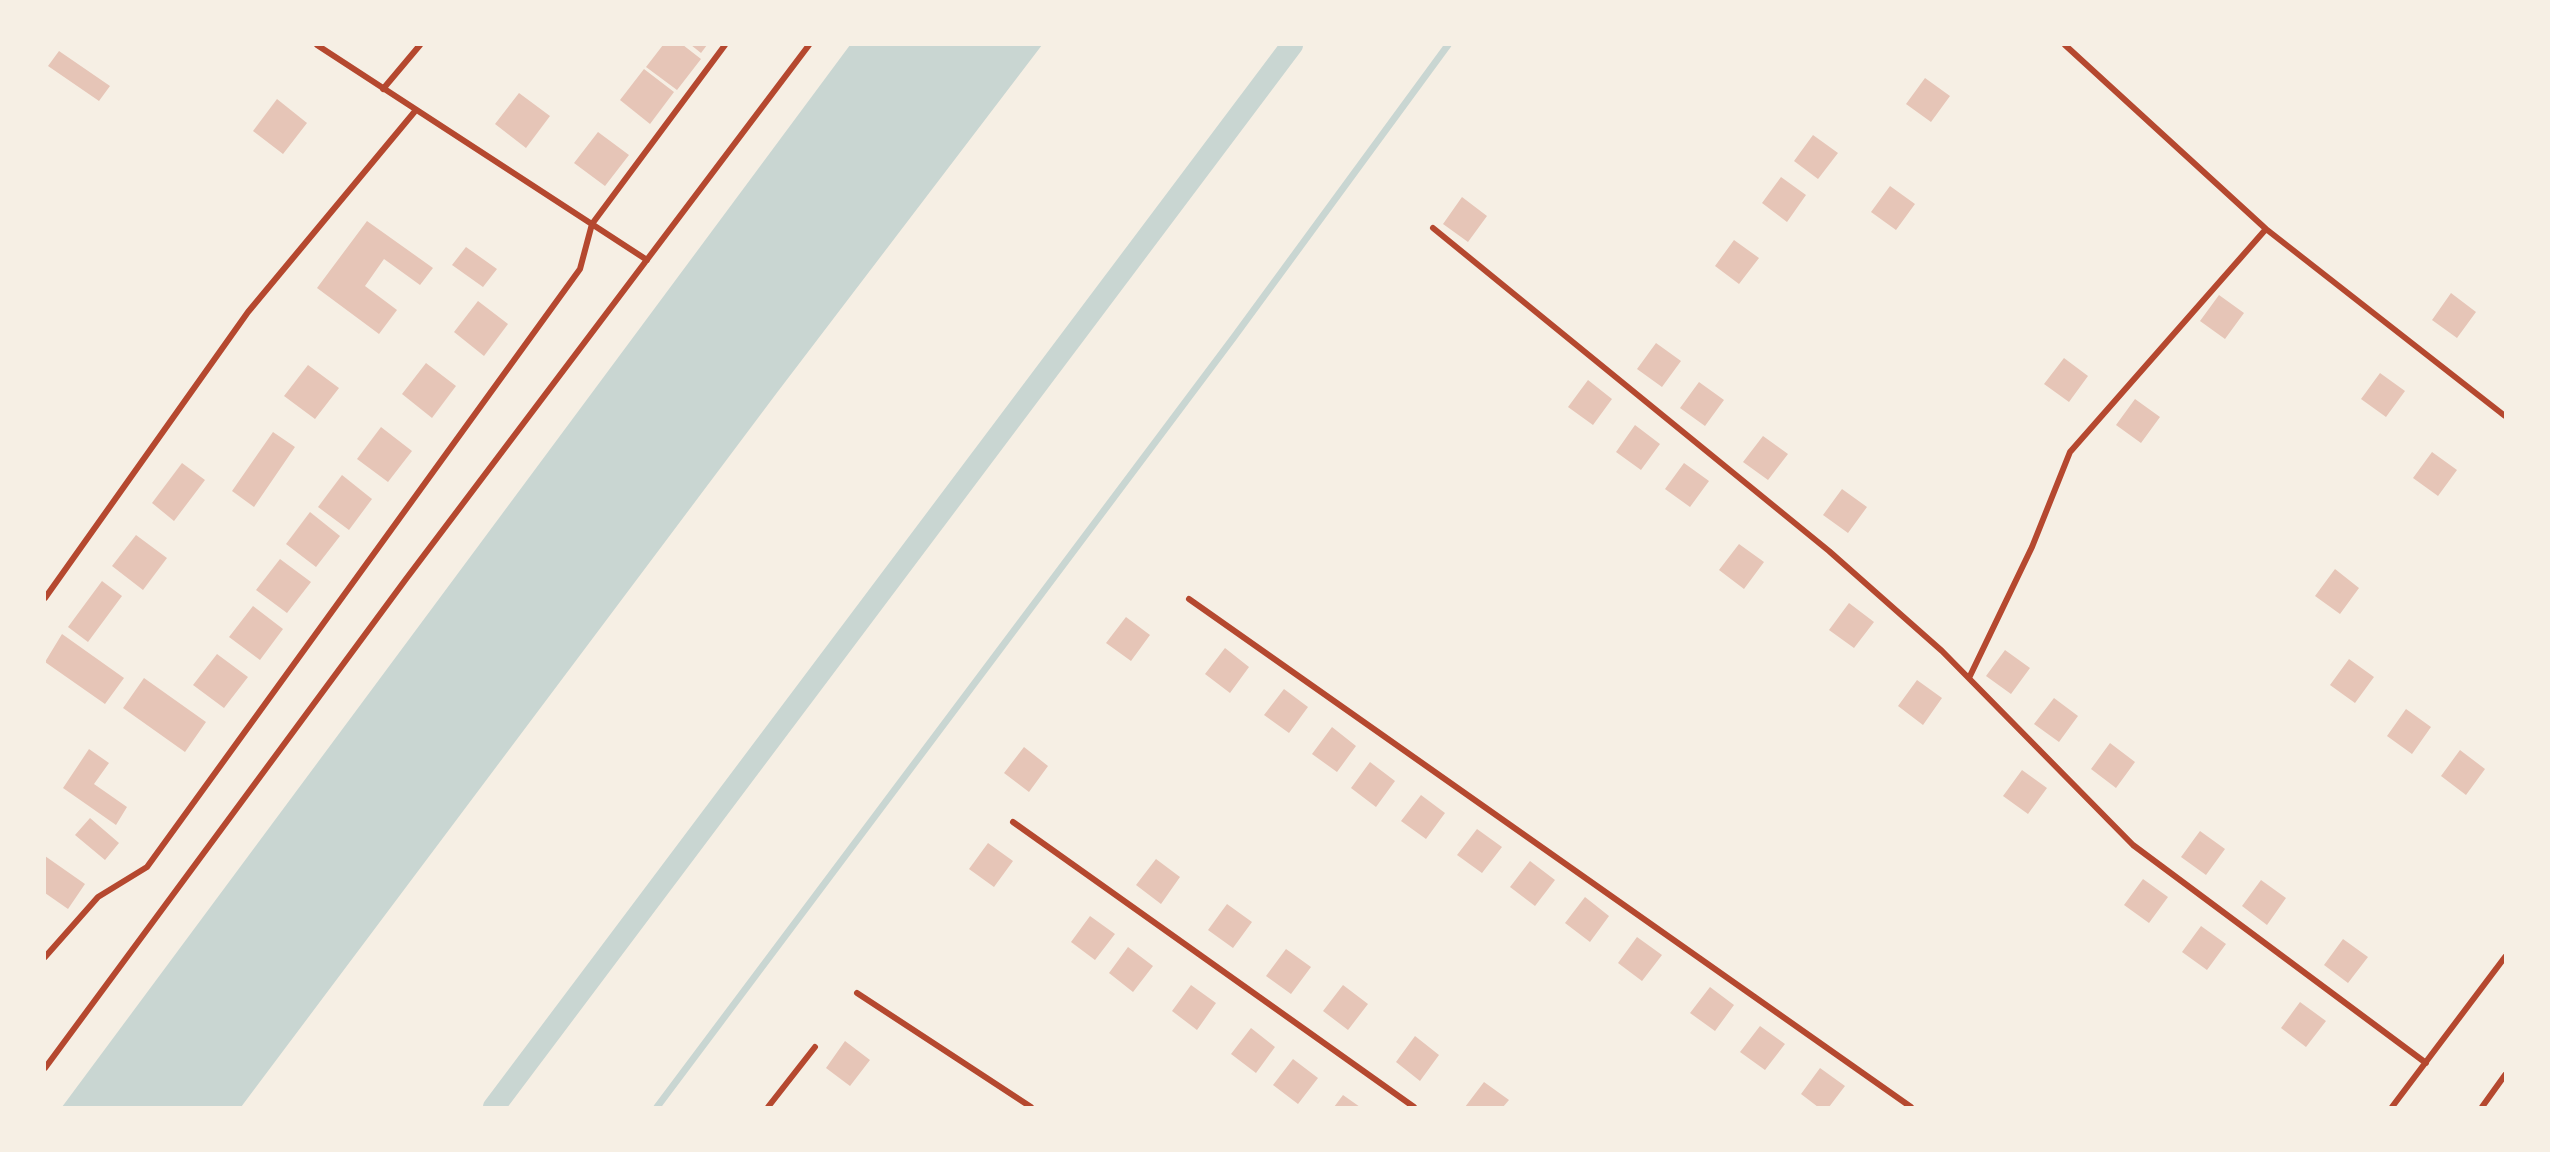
<!DOCTYPE html>
<html>
<head>
<meta charset="utf-8">
<style>
  body { margin:0 }
  #map { position:relative; width:2550px; height:1152px; overflow:hidden; background:#f6efe4; font-family:"Roboto Condensed",sans-serif }
  canvas { display:block }
  .frame { position:absolute; inset:0; border:46px solid #f6efe4; pointer-events:none }
</style>
</head>
<body>
<div id="map">
<canvas width="2550" height="1152"></canvas>
<div class="frame"></div>
</div>
<script>
const g = document.querySelector('canvas').getContext('2d');
g.lineJoin = 'round';
function fillPath(path, color) { g.fillStyle = color; g.fill(path, 'evenodd'); }
const poly = rows => new Path2D(rows.map(r => 'M' + r).join(''));
function strokePath(path, color, width, dash) { g.strokeStyle = color; g.lineWidth = width; g.lineCap = dash ? 'butt' : 'round'; g.setLineDash(dash || []); g.stroke(path); }
fillPath(poly([
  [850,45,1042,45,779,390,241,1107,62,1107]
]), '#c9d6d2');
strokePath(poly([
  [657,1107,1234,337,1448,45]
]), '#c9d6d2', 7);
strokePath(poly([
  [494,1107,1292,45]
]), '#c9d6d2', 22);
fillPath(poly([
  [663,45,683,45,701,59,677,90,646,67],
  [691,45,707,45,701,53],
  [59,51,110,86,99,101,48,66],
  [644,69,674,92,650,124,620,100],
  [1925,78,1950,96,1931,122,1906,104],
  [519,93,550,116,526,148,495,124],
  [277,99,307,123,283,154,253,131],
  [598,132,629,155,605,186,574,163],
  [1813,135,1838,153,1818,179,1794,161],
  [1781,177,1806,195,1787,222,1762,203],
  [1890,186,1915,204,1896,230,1871,212],
  [1462,197,1487,216,1468,242,1443,224],
  [367,221,433,268,420,285,384,259,365,286,397,310,379,334,317,288],
  [1734,240,1759,258,1739,284,1715,266],
  [466,247,497,269,483,287,452,265],
  [2451,293,2476,312,2457,338,2432,320],
  [2219,295,2244,313,2225,339,2200,321],
  [478,301,508,324,484,356,454,332],
  [1656,343,1681,361,1662,387,1637,369],
  [2064,358,2088,376,2069,402,2044,384],
  [426,363,456,386,432,418,402,394],
  [308,365,339,388,315,419,284,396],
  [2380,373,2405,391,2386,417,2361,399],
  [1588,380,1612,399,1593,425,1568,407],
  [1699,382,1724,400,1705,426,1680,408],
  [2135,399,2160,417,2141,443,2116,425],
  [1635,425,1660,444,1641,470,1616,452],
  [381,427,412,451,388,482,357,459],
  [273,432,295,447,254,507,232,491],
  [1763,436,1788,454,1768,480,1743,462],
  [2432,452,2457,470,2438,496,2413,478],
  [182,463,205,480,174,521,152,503],
  [1684,463,1709,481,1690,507,1665,489],
  [342,475,372,499,349,530,318,507],
  [1842,489,1867,507,1848,533,1823,515],
  [310,512,340,536,316,567,286,544],
  [136,535,167,558,143,590,112,566],
  [1739,544,1764,562,1744,589,1719,570],
  [280,559,311,582,287,613,256,590],
  [2335,569,2359,588,2340,614,2315,596],
  [102,581,122,596,88,642,68,627],
  [1849,603,1874,622,1854,648,1829,630],
  [253,606,283,629,260,660,229,637],
  [1126,617,1150,635,1131,661,1106,643],
  [62,634,124,678,105,704,45,662],
  [1225,648,1249,667,1230,693,1205,674],
  [2005,650,2030,668,2011,694,1986,676],
  [217,654,248,677,224,708,193,685],
  [2349,659,2374,677,2355,703,2330,685],
  [144,678,206,722,185,752,123,708],
  [1917,680,1942,698,1923,725,1898,706],
  [1284,689,1308,707,1289,733,1264,715],
  [2054,698,2078,716,2059,742,2034,724],
  [2406,709,2431,727,2412,754,2387,736],
  [1332,727,1356,746,1337,772,1312,754],
  [2110,743,2135,762,2116,788,2091,769],
  [1024,747,1048,766,1029,792,1004,773],
  [89,749,109,763,94,784,127,807,116,825,63,788],
  [2460,750,2485,769,2466,795,2441,776],
  [1370,762,1395,781,1376,807,1351,788],
  [2022,770,2047,788,2028,814,2003,796],
  [1421,795,1445,813,1426,839,1401,821],
  [90,818,119,843,105,860,75,835],
  [1477,829,1502,847,1482,873,1457,855],
  [2200,831,2225,849,2206,875,2181,857],
  [988,843,1013,861,994,887,969,869],
  [45,856,85,884,68,909,45,893],
  [1156,859,1180,877,1161,904,1136,885],
  [1530,861,1555,880,1535,906,1510,887],
  [2143,879,2168,897,2149,923,2124,905],
  [2261,880,2286,898,2267,925,2242,906],
  [1585,897,1609,916,1590,942,1565,923],
  [1227,904,1252,922,1233,948,1208,930],
  [1090,916,1115,934,1095,960,1071,942],
  [2201,926,2226,944,2207,970,2182,952],
  [1637,937,1662,955,1642,981,1618,963],
  [2343,939,2368,957,2348,983,2324,965],
  [1128,947,1153,966,1133,992,1109,973],
  [1286,949,1311,967,1291,994,1266,976],
  [1191,985,1216,1003,1197,1030,1172,1011],
  [1343,985,1368,1004,1348,1030,1323,1011],
  [1710,987,1734,1005,1715,1031,1690,1013],
  [2300,1002,2326,1021,2306,1047,2281,1028],
  [1760,1026,1785,1044,1765,1070,1740,1052],
  [1251,1028,1275,1047,1256,1073,1231,1054],
  [1415,1036,1439,1055,1420,1081,1396,1062],
  [845,1041,870,1060,850,1086,826,1068],
  [1293,1059,1318,1078,1298,1104,1273,1085],
  [1820,1068,1845,1086,1829,1107,1818,1107,1801,1094],
  [1484,1082,1509,1100,1503,1107,1465,1107],
  [1343,1095,1360,1107,1334,1107]
]), '#e6c5b7');
strokePath(poly([
  [317,45,647,260],
  [2065,45,2266,229,2505,416],
  [383,89,420,45],
  [1433,228,1829,551,1942,651,2133,845,2426,1063],
  [45,598,248,312,416,110],
  [1189,599,1911,1107],
  [1969,678,2032,547,2070,452,2266,229],
  [1013,822,1414,1107],
  [45,957,98,897,147,867,580,269,592,224,725,45],
  [857,993,1031,1107],
  [45,1068,406,579,809,45],
  [768,1107,815,1047],
  [2392,1107,2505,957],
  [2482,1107,2505,1075]
]), '#b5482f', 6);
</script>
</body>
</html>
